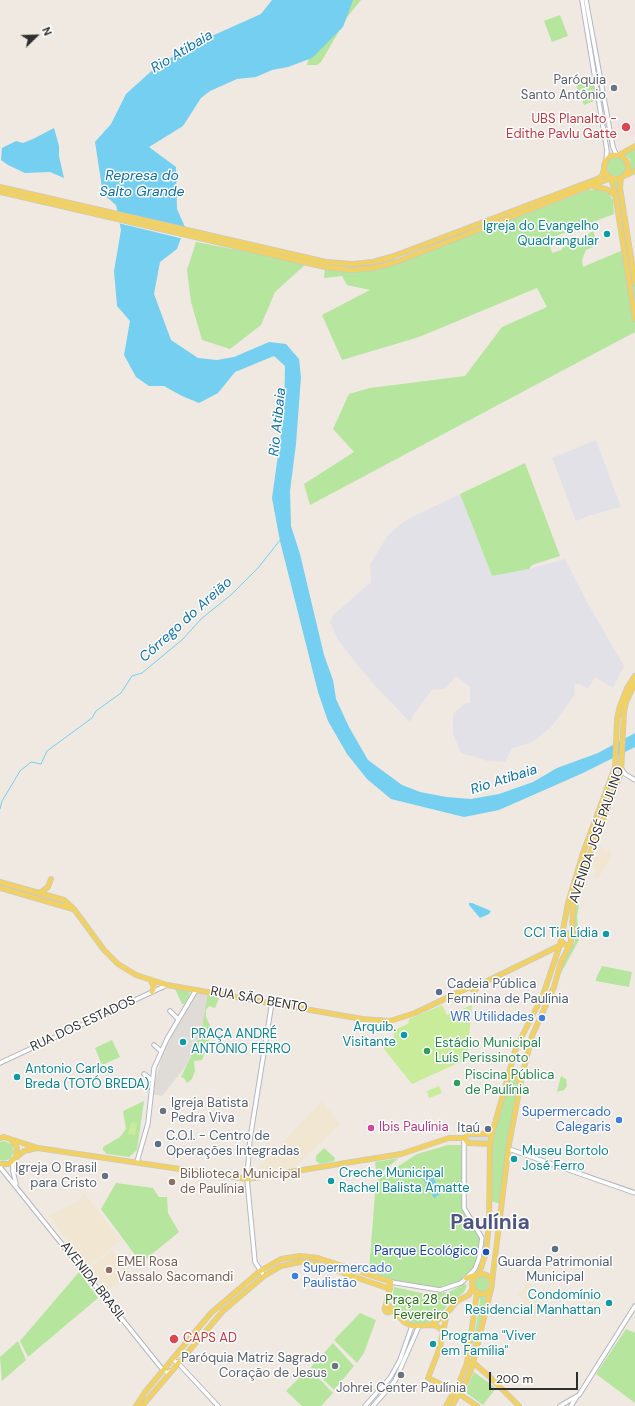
<!DOCTYPE html>
<html>
<head>
<meta charset="utf-8">
<style>
  body { margin:0 }
  #map { position:relative; width:635px; height:1406px; overflow:hidden; background:#efe9e1; font-family:"DM Sans",sans-serif }
  canvas { display:block }
  .north { position:absolute; left:16px; top:16px; width:40px; height:40px; -webkit-text-stroke:3px #fff; paint-order:stroke; rotate:67deg; font-size:11px; font-weight:700; line-height:16px; text-align:center; color:#2e2e2e }
  .north::after { content:''; display:block; margin:auto; width:14px; height:18px; background:#2e2e2e; clip-path:polygon(50% 0,100% 100%,50% 72%,0 100%) }
  .scale { position:absolute; left:489px; top:1372px; width:89px; height:18px; box-sizing:border-box; border:2px solid #2e2e2e; border-top:0; padding-left:5px; font-size:12px; line-height:14px; white-space:nowrap; color:#2e2e2e; -webkit-text-stroke:3px #fff; paint-order:stroke }
</style>
</head>
<body>
<div id="map">
<canvas width="635" height="1406"></canvas>
<div class="north">N</div>
<div class="scale">200 m</div>
</div>
<script>
const g = document.querySelector('canvas').getContext('2d');
g.lineJoin = 'round';
function fillPath(path, color) { g.fillStyle = color; g.fill(path, 'evenodd'); }
const poly = rows => new Path2D(rows.map(r => 'M' + r).join(''));
function strokePath(path, color, width, dash) { g.strokeStyle = color; g.lineWidth = width; g.lineCap = dash ? 'butt' : 'round'; g.setLineDash(dash || []); g.stroke(path); }
function label(font, color, halo, rows, align = 'center') {
  g.font = font + ' "DM Sans",sans-serif'; g.lineWidth = 3; g.setLineDash([]); g.textBaseline = 'middle'; g.strokeStyle = halo; g.fillStyle = color; for (const [text, x, y, turn = 0] of rows) {
    g.save(); g.translate(x, y); g.rotate((+turn || 0) * Math.PI / 180); g.textAlign = isNaN(turn) ? turn : align; if (halo) g.strokeText(text, 0, 0); g.fillText(text, 0, 0); g.restore();
  }
}
fillPath(poly([
  [596,440,621,507,588,516,576,521,552,458],
  [460,494,492,576,529,569,565,559,586,600,624,666,613,688,595,677,588,689,580,684,575,684,574,696,551,727,531,743,512,748,505,762,488,761,461,753,453,734,453,714,464,704,470,702,470,687,456,676,445,689,432,690,413,715,410,722,377,688,356,663,338,640,330,622,332,616,371,582,370,564,389,534,406,520]
]), '#e3e1e8');
fillPath(poly([
  [600,847,612,852,605,870,603,869,599,878,593,875,596,869,592,867],
  [322,1101,340,1124,293,1169,253,1174],
  [84,1193,121,1240,88,1267,48,1216,78,1201],
  [111,1250,130,1272,107,1291,90,1268],
  [527,1282,533,1285,532,1287,543,1295,540,1299,533,1293,531,1295,539,1301,537,1304,540,1306,534,1319,517,1307,524,1299,517,1294,520,1290,522,1291]
]), '#f0e6d1');
fillPath(poly([
  [627,120,628,122,631,121,632,124,635,123,635,135,629,137,628,133,624,134,623,130,619,131,617,123]
]), '#f5dfe0');
fillPath(poly([
  [323,0,361,0,348,16,321,62,317,65,307,65],
  [560,15,568,36,552,42,544,21],
  [593,79,596,100,584,105,576,85],
  [635,147,635,170,631,172,630,159,623,153],
  '606 167a10 10 0 1 1 20 0a10 10 0 1 1-20 0Z',
  [621,178,635,283,635,332,310,505,304,484,354,452,333,429,349,394,370,388,465,376,502,327,547,307,537,288,419,337,342,360,322,315,370,290,347,285,342,276,324,278,325,267,338,269,389,264,477,233,588,190,598,189,609,194,613,200,614,214,548,239,552,253,562,250,562,248,593,231,598,245,586,250,582,260,583,267,623,250,613,179],
  [196,242,307,263,275,292,261,325,230,349,202,340,191,302,187,270],
  [525,463,560,556,532,565,529,569,492,576,460,494],
  [575,905,579,905,577,916,579,940,550,993,565,958,575,941,573,911],
  [602,966,632,972,629,987,596,981,596,978],
  [175,989,190,991,189,997,184,1004,182,1004],
  [208,994,219,998,215,1008,209,1006,206,1010,206,1017,210,1025,209,1040,202,1060,194,1061,195,1071,192,1079,187,1083,184,1078,181,1077,194,1050,192,1045,204,998],
  [112,1040,120,1057,102,1065,95,1048],
  [508,1074,513,1075,520,1082,501,1204,491,1201,490,1144],
  [561,1076,566,1079,567,1086,564,1090,557,1092],
  [144,1101,137,1150,129,1157,107,1154,103,1150,103,1147,120,1137,126,1129,123,1111],
  [4,1141,12,1144,14,1152,10,1159,4,1161,0,1160,0,1142],
  [448,1145,461,1145,464,1204,482,1238,475,1269,461,1283,440,1290,391,1282,369,1270,376,1181,417,1154],
  [324,1148,335,1158,334,1161,320,1164,316,1161,316,1156],
  [399,1158,377,1176,375,1162],
  [116,1183,153,1188,159,1197,167,1197,168,1213,179,1232,141,1263,101,1209],
  [79,1272,98,1298,28,1357,20,1341],
  '473 1284a8 8 0 1 1 16 0a8 8 0 1 1-16 0Z',
  [464,1284,467,1285,464,1292,448,1305,436,1319,423,1324,412,1323,399,1315,392,1303,394,1287,421,1293,436,1293,449,1292],
  [478,1294,482,1296,487,1294,471,1357,480,1301],
  [360,1313,376,1320,364,1353,357,1363,334,1340],
  [626,1329,635,1333,635,1403,596,1374],
  [18,1341,26,1360,2,1381,0,1357],
  [333,1343,354,1366,334,1390,311,1367],
  [309,1368,333,1393,321,1406,302,1406,286,1391],
  [474,1372,496,1388,483,1405,465,1392]
]), '#b6e59e');
fillPath(poly([
  [442,1005,447,1015,472,1005,467,1059,412,1084,380,1044,394,1037,394,1030,408,1024,409,1019],
  [439,1086,442,1093,429,1098,427,1091],
  [131,1122,137,1123,135,1135,128,1134]
]), '#c9ec9a');
fillPath(poly([
  [197,993,208,994,201,1034,186,1066,162,1096,151,1094,164,1050],
  [469,1136,489,1136,490,1137,488,1142,469,1141]
]), '#dfdcd8');
fillPath(poly([
  [272,0,353,0,343,27,312,58,288,67,272,70,256,77,237,79,210,91,201,98,183,126,149,147,176,167,177,209,185,227,177,249,160,262,154,294,171,340,198,358,217,360,234,357,269,342,286,344,299,359,301,377,296,444,290,491,291,526,300,554,324,655,333,680,336,699,349,727,368,760,402,785,420,792,446,797,471,799,499,794,533,782,557,768,598,753,635,733,635,747,583,773,499,810,464,817,391,799,367,779,347,754,328,721,318,692,280,541,272,498,284,412,285,366,274,356,235,372,218,393,199,403,182,396,164,386,149,386,136,377,124,355,130,321,117,306,114,271,121,230,116,205,103,194,95,142,111,124,126,94,157,66,196,43,261,14],
  [54,128,59,146,59,156,64,178,50,172,25,173,8,165,1,160,2,148,16,141,23,143,33,139],
  [469,903,472,903,491,911,489,914,480,918,469,905],
  [430,1171,441,1193,434,1198,423,1179,425,1174]
]), '#75cff0');
fillPath(poly([
  [115,211,187,228,184,239,118,223]
]), '#efe9e1');
strokePath(poly([
  [0,809,2,801,20,771,31,762,41,764,47,751,92,718,96,711,121,693,132,676,142,673,183,639,201,619,232,594,258,568,281,539]
]), '#75cff0', 1);
const minor = poly([
  [582,0,607,151,606,160],
  [586,0,613,147,616,154],
  [621,768,625,774,635,780],
  [170,1011,178,1019],
  [154,1045,161,1051],
  [0,1063,167,985],
  [144,1074,152,1080],
  [509,1149,635,1193],
  [13,1161,13,1171,16,1184],
  [137,1162,148,1123,154,1068,167,1039,196,990],
  [0,1167,163,1370,168,1373,170,1371],
  [264,1276,255,1262,247,1179,250,1139,272,1002],
  [391,1282,440,1290,461,1283,475,1269,479,1258,482,1238,464,1208,464,1138],
  [172,1359,178,1363,218,1406],
  [365,1406,390,1378,400,1360,412,1326],
  [373,1406,395,1381,419,1326],
  [560,1406,579,1395,635,1306],
  [571,1406,576,1398]
]);
const major = poly([
  '604 167a12 12 0 1 1 24 0a12 12 0 1 1-24 0Z',
  [619,155,635,146],
  [626,175,635,171],
  [621,178,620,188,635,283],
  [0,187,326,262,352,264,373,262,394,256,597,179,602,176,604,169],
  [595,187,606,189,615,195],
  [0,192,325,267,352,270,374,268,396,262,611,178,615,193,635,319],
  [0,882,64,900,74,909,104,950,118,964,136,975,167,985,362,1019,390,1021,415,1013,472,986],
  [0,888,73,909],
  [40,893,48,887,51,879],
  [562,935,568,903,583,853,615,767,617,719,620,706,627,688,635,676],
  [572,936,573,904,587,861,621,773,624,712,626,702,635,683],
  [151,981,154,987,152,992],
  '471 987a3 3 0 1 1 6 0a3 3 0 1 1-6 0Z',
  [477,986,561,945],
  [508,1074,516,1076,520,1082],
  [0,1138,4,1137,38,1148,247,1179,401,1154,449,1138,464,1138,469,1134,492,1134],
  [464,1138,468,1143,490,1144],
  [17,1157,24,1151,37,1148],
  [0,1164,9,1164,16,1157,17,1148,12,1140],
  [479,1274,486,1252,489,1224,490,1144,492,1134,516,1048,543,995,559,948,560,945,562,935,566,933,572,936,570,945,565,945,561,940],
  '472 1284a10 10 0 1 1 20 0a10 10 0 1 1-20 0Z',
  [466,1278,476,1275],
  [492,1282,509,1144,522,1076,532,1036,554,987,561,962,570,945],
  '384.5 1309a3.5 3.5 0 1 1 7 0a3.5 3.5 0 1 1-7 0Z',
  [392,1309,404,1322,412,1326,431,1325,437,1326,443,1331],
  [447,1313,440,1347,428,1378,455,1391,477,1406],
  [431,1325,447,1313,457,1301,469,1295,473,1287],
  [467,1363,474,1363,492,1379,519,1406],
  [136,1406,145,1392,211,1313,260,1271,281,1259,300,1256,318,1258,391,1282,385,1309],
  [142,1406,223,1311,264,1276,281,1266,300,1262,317,1264,390,1289],
  [446,1406,459,1383,467,1363,477,1292],
  [452,1406,467,1380,472,1367,491,1289]
]);
strokePath(minor, '#b4b7c1', 5.5);
strokePath(major, '#c9c9c9', 6);
strokePath(minor, '#fff', 3.5);
strokePath(major, '#f2d163', 4.5);
for (const [x, y, r, color] of [
  [614,88,4,"#6b7280"],
  [626,127,5,"#e0444e"],
  [607,234,4,"#0f9aa8"],
  [606,934,4,"#0f9aa8"],
  [439,992,4,"#5c6f8a"],
  [542,1018,4,"#3f7fe0"],
  [404,1035,4,"#0f9aa8"],
  [183,1042,4,"#0f9aa8"],
  [427,1051,4,"#2e9e5b"],
  [17,1077,4,"#0f9aa8"],
  [457,1083,4,"#2e9e5b"],
  [163,1111,4,"#6b7280"],
  [619,1120,4,"#3f7fe0"],
  [371,1128,4,"#d1479c"],
  [488,1129,4,"#5c6f8a"],
  [158,1144,4,"#5c6f8a"],
  [514,1159,4,"#0f9aa8"],
  [105,1176,4,"#6b7280"],
  [331,1181,4,"#0f9aa8"],
  [172,1182,4,"#8d6e63"],
  [555,1249,4,"#5c6f8a"],
  [486,1252,4,"#1a4fb4"],
  [109,1270,4,"#8d6e63"],
  [295,1276,4,"#3f7fe0"],
  [609,1303,4,"#0f9aa8"],
  [174,1339,5,"#e0444e"],
  [433,1344,4,"#0f9aa8"],
  [335,1366,4,"#6b7280"],
  [401,1375,4,"#6b7280"]
]) { const dot = new Path2D(); dot.arc(x, y, r, 0, 2 * Math.PI); g.fillStyle = color; g.fill(dot); strokePath(dot, '#fff', 1.5); }
label('13px', '#5b616d', '#fff', [
  ["Paróquia",606,81],
  ["Santo Antônio",606,96],
  ["Igreja Batista",171,1104,"left"],
  ["Pedra Viva",171,1119,"left"],
  ["Igreja O Brasil",97,1169],
  ["para Cristo",97,1184],
  ["Paróquia Matriz Sagrado",327,1359],
  ["Coração de Jesus",327,1374],
  ["Johrei Center Paulínia",401,1389,"center"]
], 'right');
label('13px', '#be3a42', '#fff', [
  ["UBS Planalto -",617,120],
  ["Edithe Pavlu Gatte",617,135],
  ["CAPS AD",183,1339,"left"]
], 'right');
label('13px', '#0d838f', '#fff', [
  ["Igreja do Evangelho",599,227,"right"],
  ["Quadrangular",599,242,"right"],
  ["CCI Tia Lídia",598,934,"right"],
  ["Arquib.",396,1028,"right"],
  ["Visitante",396,1043,"right"],
  ["PRAÇA ANDRÉ",191,1035],
  ["ANTONIO FERRO",191,1050],
  ["Antonio Carlos",25,1070],
  ["Breda (TOTÓ BREDA)",25,1085],
  ["Museu Bortolo",522,1152],
  ["José Ferro",522,1167],
  ["Creche Municipal",339,1174],
  ["Rachel Balista Amatte",339,1189],
  ["Condomínio",601,1296,"right"],
  ["Residencial Manhattan",601,1311,"right"],
  ["Programa \"Viver",441,1337],
  ["em Família\"",441,1352]
], 'left');
label('13px', '#2e2e2e', '#fff', [
  ["AVENIDA JOSÉ PAULINO",597,835,-71],
  ["RUA SÃO BENTO",259,1000,10],
  ["RUA DOS ESTADOS",83,1024,-25],
  ["AVENIDA BRASIL",93,1282,52]
]);
label('13px', '#4e5e75', '#fff', [
  ["Cadeia Pública",447,985],
  ["Feminina de Paulínia",447,1000],
  ["Itaú",480,1129,"right"],
  ["C.O.I. - Centro de",166,1137],
  ["Operações Integradas",166,1152],
  ["Guarda Patrimonial",555,1263,"center"],
  ["Municipal",555,1278,"center"]
], 'left');
label('13px', '#366cbe', '#fff', [
  ["WR Utilidades",534,1018],
  ["Supermercado",611,1113],
  ["Calegaris",611,1128],
  ["Supermercado",303,1269,"left"],
  ["Paulistão",303,1284,"left"]
], 'right');
label('13px', '#27864d', '#fff', [
  ["Estádio Municipal",435,1044],
  ["Luís Perissinoto",435,1059],
  ["Piscina Pública",465,1076],
  ["de Paulínia",465,1091]
], 'left');
label('13px', '#b23c85', '#fff', [
  ["Ibis Paulínia",379,1128]
], 'left');
label('13px', '#785e54', '#fff', [
  ["Biblioteca Municipal",180,1175],
  ["de Paulínia",180,1190],
  ["EMEI Rosa",117,1263],
  ["Vassalo Sacomandi",117,1278]
], 'left');
label('13px', '#164399', '#fff', [
  ["Parque Ecológico",478,1252]
], 'right');
label('13px', '#2c6e1b', '#fff', [
  ["Praça 28 de",421,1301],
  ["Fevereiro",421,1316]
]);
label('italic 14px', '#0d6fa3', '#fff', [
  ["Rio Atibaia",182,52,-31],
  ["Represa do",142,176],
  ["Salto Grande",142,192],
  ["Rio Atibaia",278,422,-84],
  ["Córrego do Areião",186,620,-42],
  ["Rio Atibaia",504,780,-18]
]);
label('bold 21px', '#4d5680', '#fff', [
  ["Paulínia",490,1223]
]);
</script>
</body>
</html>
